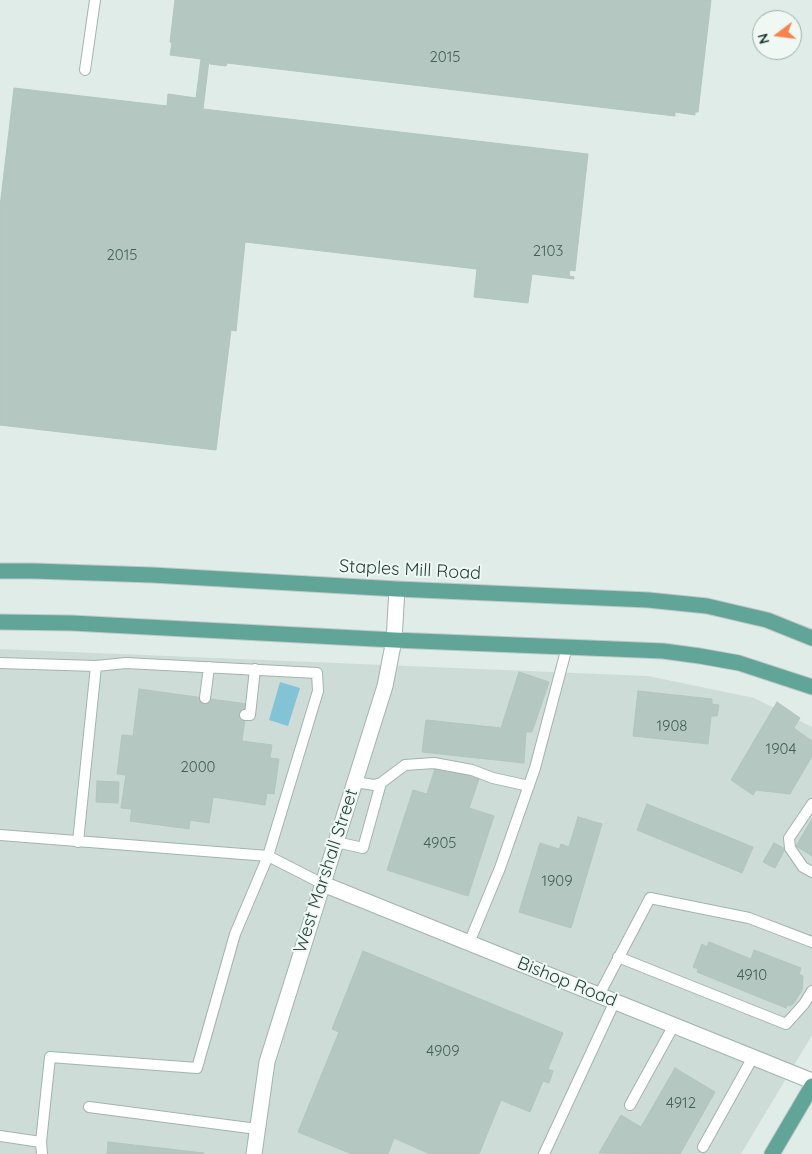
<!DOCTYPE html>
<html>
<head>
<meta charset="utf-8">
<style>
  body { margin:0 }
  #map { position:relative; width:812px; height:1154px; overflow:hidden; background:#dfece7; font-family:Quicksand,sans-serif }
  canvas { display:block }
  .north { position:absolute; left:752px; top:10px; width:50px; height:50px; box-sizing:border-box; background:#f0f8f4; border:1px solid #9cada8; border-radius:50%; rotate:255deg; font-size:14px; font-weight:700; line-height:20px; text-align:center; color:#1f3d37 }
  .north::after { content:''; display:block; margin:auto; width:18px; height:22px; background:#fd814c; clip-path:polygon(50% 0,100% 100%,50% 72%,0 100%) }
</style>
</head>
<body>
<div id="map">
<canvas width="812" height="1154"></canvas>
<div class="north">N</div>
</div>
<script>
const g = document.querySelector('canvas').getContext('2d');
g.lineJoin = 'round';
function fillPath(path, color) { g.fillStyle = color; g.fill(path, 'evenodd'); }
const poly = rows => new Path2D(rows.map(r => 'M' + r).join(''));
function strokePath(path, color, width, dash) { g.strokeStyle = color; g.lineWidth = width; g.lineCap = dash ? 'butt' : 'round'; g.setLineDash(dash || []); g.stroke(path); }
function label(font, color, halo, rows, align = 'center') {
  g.font = font + ' Quicksand,sans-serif'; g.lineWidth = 4; g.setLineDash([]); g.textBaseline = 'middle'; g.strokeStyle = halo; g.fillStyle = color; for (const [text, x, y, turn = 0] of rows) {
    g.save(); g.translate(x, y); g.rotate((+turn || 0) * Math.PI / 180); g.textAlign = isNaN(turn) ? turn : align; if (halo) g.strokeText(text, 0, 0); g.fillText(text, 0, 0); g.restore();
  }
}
fillPath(poly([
  [0,649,648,676,754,698,812,727,812,1035,741,1154,0,1154]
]), '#cddcd6');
fillPath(poly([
  [280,682,300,688,288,726,269,720]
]), '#82c4d6');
const building = poly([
  [175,0,711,0,698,112,695,112,695,115,675,112,675,116,227,63,226,66,210,64,209,60,170,55,172,43,170,42,175,0],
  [201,59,209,60,203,109,588,154,575,271,570,270,569,276,574,277,574,279,532,274,528,303,474,297,477,269,245,242,236,331,231,330,216,450,0,425,0,207,14,88,167,106,168,94,196,98,201,59],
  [519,672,549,682,532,732,526,732,524,763,422,752,426,720,501,728,519,672],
  [139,689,247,704,242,741,272,745,270,758,279,759,274,794,267,793,265,805,213,797,209,823,190,820,189,829,130,821,132,809,121,808,126,775,117,774,122,735,133,736,139,689],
  [638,691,712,699,712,704,719,705,717,716,711,716,708,744,633,736,638,691],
  [777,702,800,718,794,728,812,741,812,756,790,794,756,790,753,795,731,780,777,702],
  [436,765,479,779,469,808,494,816,468,896,387,870,413,790,427,794,436,765],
  [97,781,119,782,118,803,96,802,97,781],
  [647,804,753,847,742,873,637,830,647,804],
  [578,817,602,824,571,928,519,912,540,843,559,849,561,844,569,847,578,817],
  [812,819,812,856,796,846,812,819],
  [774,843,785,849,775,868,763,862,774,843],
  [709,942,751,959,754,950,801,968,799,974,803,976,802,990,794,1003,790,1006,787,1005,786,1008,697,972,698,969,693,967,702,944,707,947,709,942],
  [363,951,563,1033,548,1069,553,1071,549,1083,543,1081,530,1112,501,1100,479,1154,430,1154,394,1138,388,1154,352,1154,298,1132,339,1032,332,1029,363,951],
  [675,1068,715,1092,680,1154,599,1153,621,1115,641,1127,675,1068],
  [108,1142,204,1153,204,1154,107,1154,108,1142]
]);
fillPath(building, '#b4c7c0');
strokePath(building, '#b1c6be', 1);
const service = poly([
  [85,70,95,0],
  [0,663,96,666,78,842],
  [205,698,209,667],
  [245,715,250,715,255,669],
  [355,782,374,785,381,783,405,765,434,763,472,770,493,778,529,786],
  [812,804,789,838,790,848,803,867,812,872],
  [0,835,268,856,318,691,317,673,126,663,96,666],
  [336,842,363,848,381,783],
  [469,943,500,868,535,768,567,647],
  [618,957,786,1024,804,1004,812,991],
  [599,995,650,898,749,918,812,942],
  [630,1105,674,1025],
  [89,1107,257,1129],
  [0,1136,41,1142,42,1154],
  [41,1142,50,1057,197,1068,235,934,268,856,323,884],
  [703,1147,753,1057],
  [544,1154,615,1001]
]);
const minor = poly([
  [323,884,812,1081],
  [254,1154,267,1062,385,686,394,640,397,589]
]);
const primary = poly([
  [0,571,34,571,152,575,397,589,648,600,707,606,741,614,767,620,812,638],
  [0,622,71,623,394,640,663,651,700,656,739,663,812,687],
  [772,1154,812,1086]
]);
strokePath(service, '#a2b4af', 12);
strokePath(minor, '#a2b4af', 17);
strokePath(primary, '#c0c9c7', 17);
strokePath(service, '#fff', 10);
strokePath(minor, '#fff', 15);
strokePath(primary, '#60a597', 15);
label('15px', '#446059', null, [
  ["2015",445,57],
  ["2103",548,251],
  ["2015",122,255],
  ["1908",672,726],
  ["1904",781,749],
  ["2000",198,767],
  ["4905",440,843],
  ["1909",557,881],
  ["4910",752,975],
  ["4909",443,1051],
  ["4912",681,1103]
]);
label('18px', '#1f3d37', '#f0f8f4', [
  ["Staples Mill Road",410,570,3],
  ["West Marshall Street",326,871,-72],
  ["Bishop Road",567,982,22]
]);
</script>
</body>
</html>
